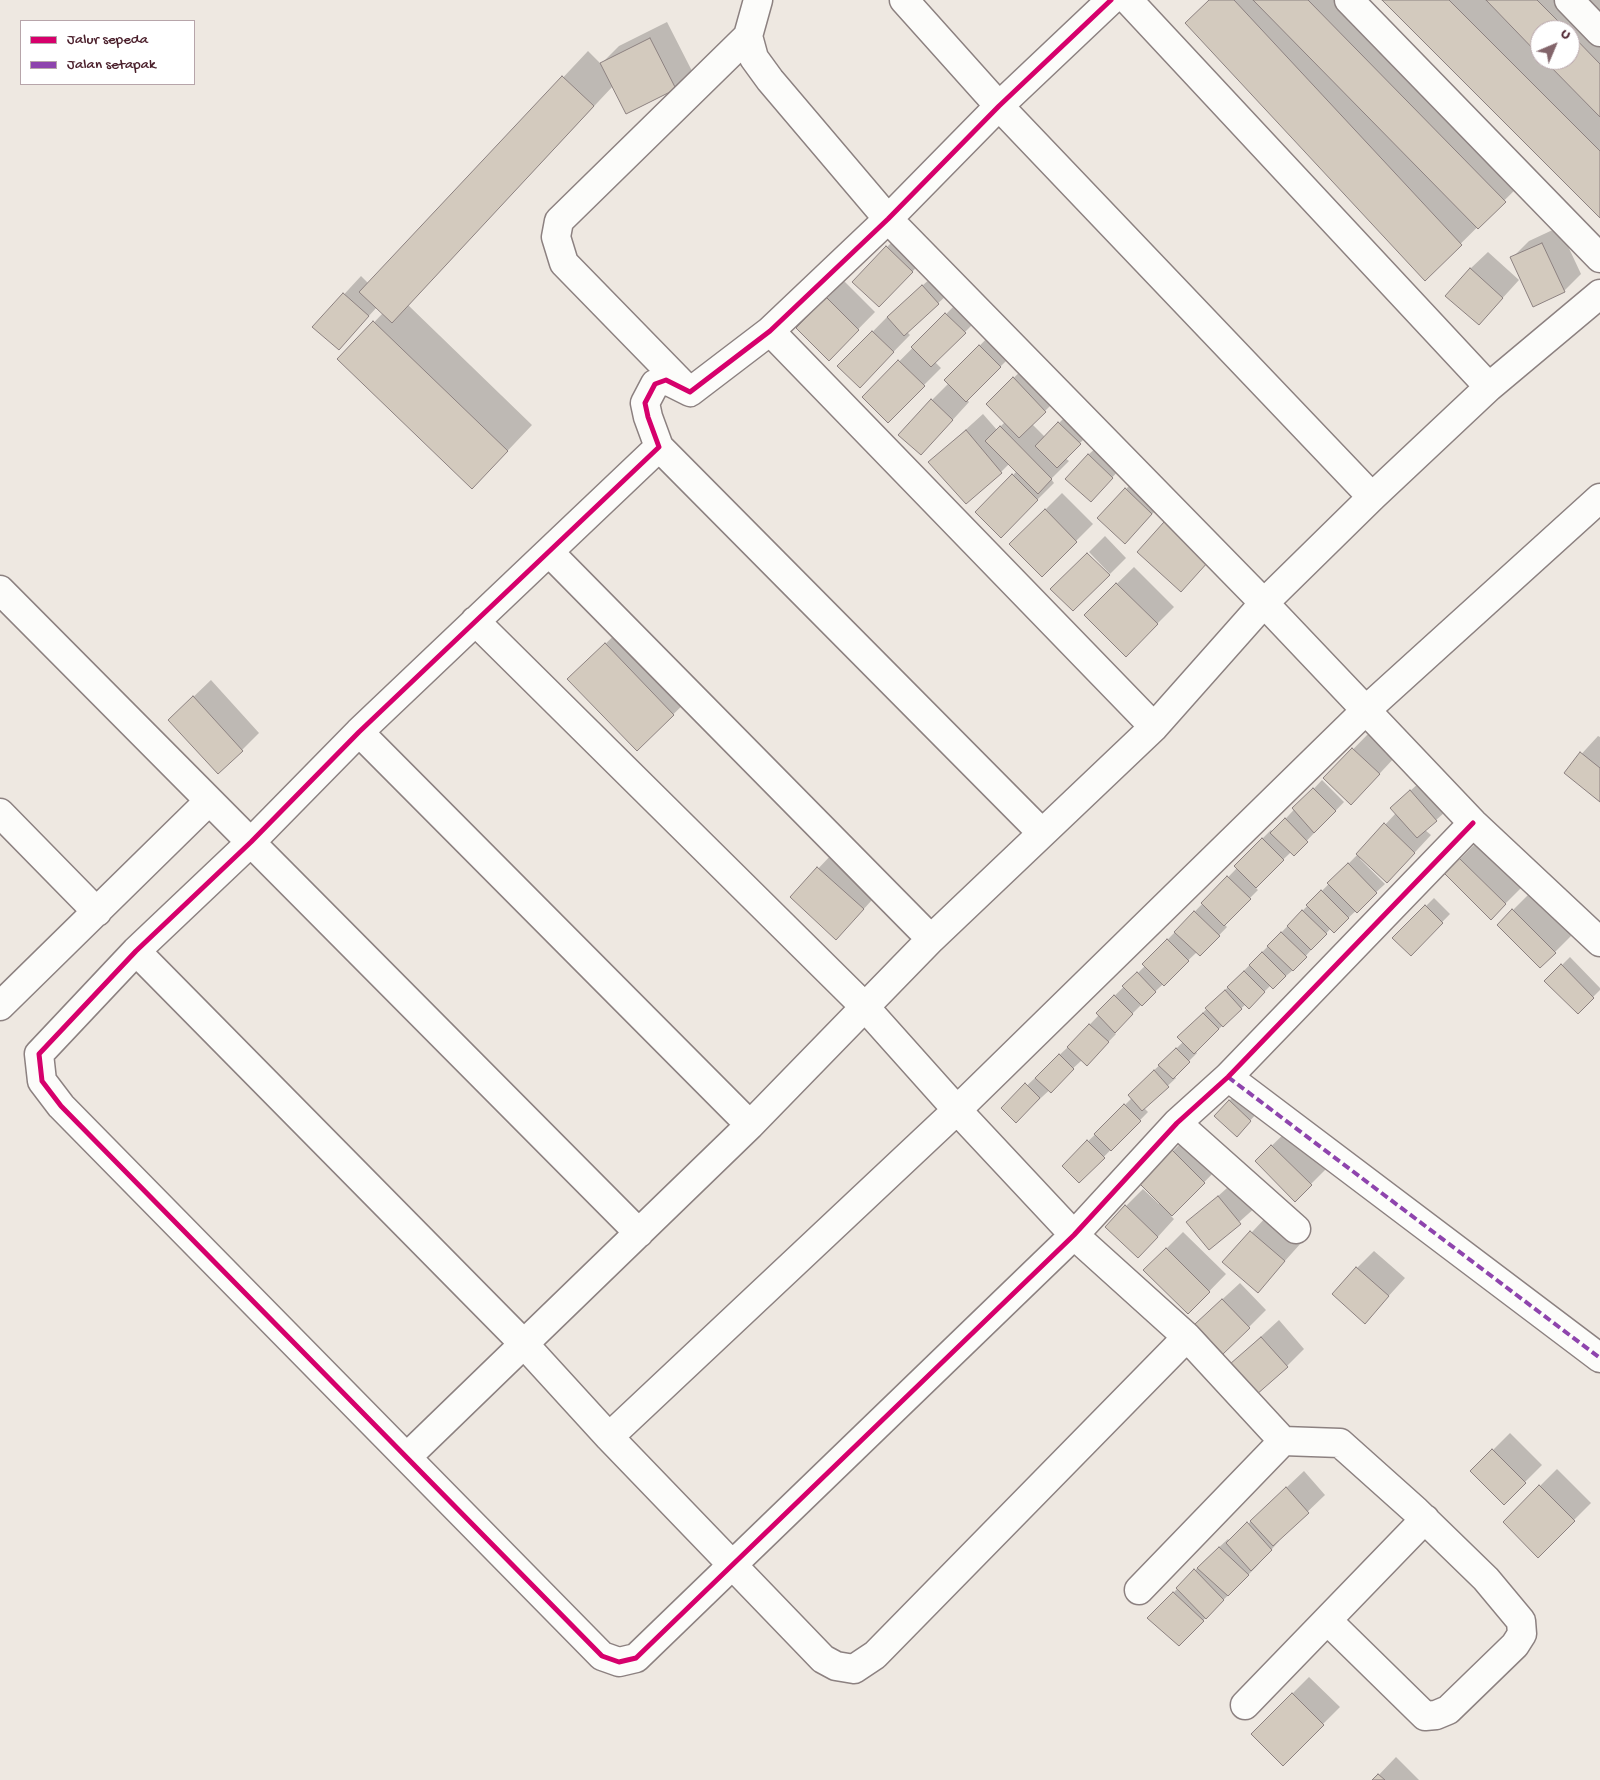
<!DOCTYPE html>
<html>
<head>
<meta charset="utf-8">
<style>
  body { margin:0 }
  #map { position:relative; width:1600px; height:1780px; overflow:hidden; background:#eee8e1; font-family:"Gochi Hand",sans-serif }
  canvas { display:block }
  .legend { position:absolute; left:20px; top:20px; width:175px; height:65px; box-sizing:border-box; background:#fff; border:1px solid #b7a5aa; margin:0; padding:6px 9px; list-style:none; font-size:15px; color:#4a1f2b }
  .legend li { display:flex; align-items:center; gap:10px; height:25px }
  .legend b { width:25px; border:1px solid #b7a5aa }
  .north { position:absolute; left:1530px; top:20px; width:50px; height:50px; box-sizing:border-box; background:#fff; border:1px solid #b7a5aa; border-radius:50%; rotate:45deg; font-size:14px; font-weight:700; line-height:20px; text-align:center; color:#4a1f2b }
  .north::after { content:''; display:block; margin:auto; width:18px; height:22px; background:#83656b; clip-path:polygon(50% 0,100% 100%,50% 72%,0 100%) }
</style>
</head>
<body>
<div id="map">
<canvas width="1600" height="1780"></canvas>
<ul class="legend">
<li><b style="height:6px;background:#d6006c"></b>Jalur sepeda</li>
<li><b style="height:6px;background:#8e44ad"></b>Jalan setapak</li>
</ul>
<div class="north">U</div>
</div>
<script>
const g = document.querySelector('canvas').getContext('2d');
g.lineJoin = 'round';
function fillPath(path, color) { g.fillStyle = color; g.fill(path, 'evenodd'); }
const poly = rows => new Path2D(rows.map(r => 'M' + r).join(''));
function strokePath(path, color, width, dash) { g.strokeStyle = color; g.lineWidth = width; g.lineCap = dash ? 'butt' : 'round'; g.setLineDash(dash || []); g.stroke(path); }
fillPath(poly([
  [1209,0,1358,0,1530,175,1425,279,1186,23],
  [1384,0,1600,0,1600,216],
  [1540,30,1570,30,1570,60,1540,60],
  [667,22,692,71,675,88,613,86,408,305,532,425,497,462,339,359,383,313,377,307,339,349,314,327,361,276,369,284,588,51,601,64,619,46],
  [1559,227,1581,274,1564,291,1512,258,1529,241],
  [904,230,929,254,896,289,887,247],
  [1488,252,1519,280,1479,324,1470,269],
  [931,278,947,295,907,332,910,335,860,386,839,366,889,315],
  [844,281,875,312,829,359,798,328],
  [963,297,982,315,935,362,941,368,888,421,864,397],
  [996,329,1017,350,967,400,969,402,938,436,932,400,949,383,946,380],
  [1031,361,1062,394,1032,424,1045,437,1067,415,1088,435,1065,458,1069,461,1051,479,1054,483,1001,536,976,512,1017,471,1009,464,1001,472,930,462,983,414,997,430,1005,422,987,404],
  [1097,447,1120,469,1099,492,1088,455],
  [1143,472,1168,497,1142,525,1126,489],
  [1062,493,1093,524,1042,575,1011,544],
  [1105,536,1126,558,1110,574,1089,552],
  [1134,567,1174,607,1126,655,1085,615],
  [631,619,699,689,637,750,595,654],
  [211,680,259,733,242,750,187,703],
  [1370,732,1396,756,1368,786,1325,778],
  [1598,736,1600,737,1600,800,1565,772],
  [1322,780,1344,802,1294,854,1291,852,1255,887,1258,890,1224,924,1227,927,1200,955,1197,952,1142,1004,1114,1032,1116,1034,1095,1056,1082,1060,1016,1121,1003,1108,1068,1047,1099,1015,1097,1013,1145,966,1144,964,1237,868,1235,866,1271,830,1273,832],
  [1419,783,1445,812,1425,830,1431,835,1404,864,1361,857,1360,859,1385,884,1334,931,1331,928,1293,970,1273,987,1271,985,1249,1007,1246,1004,1195,1051,1197,1053,1174,1076,1176,1078,1144,1108,1148,1112,1079,1182,1063,1166,1132,1098,1137,1087,1183,1042,1187,1029,1358,854,1396,813,1400,800],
  [1477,842,1522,887,1491,918,1446,873],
  [835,851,880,891,853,921,791,897],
  [1530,893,1572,935,1540,967,1498,925],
  [1434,898,1450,914,1411,954,1394,938],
  [1570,957,1600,988,1600,990,1578,1012,1546,981],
  [1238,1092,1258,1112,1237,1135,1215,1115],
  [1289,1129,1328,1167,1295,1200,1256,1161],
  [1190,1134,1221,1165,1171,1216,1174,1219,1155,1240,1126,1206,1143,1189,1159,1204,1160,1203,1141,1183],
  [1236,1180,1257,1206,1210,1248,1188,1223],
  [1268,1215,1301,1243,1258,1291,1224,1262],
  [1183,1232,1226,1274,1188,1313,1145,1270],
  [1374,1251,1405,1278,1365,1322,1357,1268],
  [1240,1283,1266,1310,1249,1327,1214,1307],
  [1279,1320,1304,1349,1287,1366,1231,1364],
  [1510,1433,1542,1465,1504,1503,1472,1471],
  [1557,1469,1591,1503,1538,1556,1504,1522],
  [1304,1471,1325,1495,1278,1540,1279,1541,1257,1566,1179,1645,1149,1618,1203,1562,1228,1539,1230,1541],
  [1309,1677,1340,1707,1283,1764,1252,1734],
  [1396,1757,1419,1780,1374,1780]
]), '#0003');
const building = poly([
  [1209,0,1234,0,1462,245,1425,281,1185,23,1209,0],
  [1253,0,1308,0,1506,202,1478,229,1253,0],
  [1382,0,1449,0,1600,151,1600,218,1382,0],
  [1486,0,1537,0,1567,30,1540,30,1540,56,1486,0],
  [1570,33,1600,64,1600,117,1544,60,1570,60,1570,33],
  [650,38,676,89,626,114,600,63,650,38],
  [562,76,594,106,392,323,359,292,562,76],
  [1542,243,1565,292,1533,307,1510,257,1542,243],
  [886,246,913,272,879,307,852,282,886,246],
  [1470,268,1503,298,1479,325,1445,296,1470,268],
  [922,285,939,304,904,336,887,317,922,285],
  [343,293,369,316,339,350,312,327,343,293],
  [826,297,859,330,829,361,796,328,826,297],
  [945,313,966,333,931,367,911,347,945,313],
  [373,321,508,451,472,489,337,359,373,321],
  [872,331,894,352,860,388,837,366,872,331],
  [979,345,1001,367,966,402,944,380,979,345],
  [898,360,925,386,888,423,862,397,898,360],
  [1013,377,1046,412,1019,438,986,404,1013,377],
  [931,399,953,420,921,455,898,435,931,399],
  [1058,422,1081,444,1057,468,1035,446,1058,422],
  [1000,426,1052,479,1038,494,985,441,1000,426],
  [966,430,1002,473,966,504,928,462,966,430],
  [1088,454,1113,478,1091,502,1065,479,1088,454],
  [1012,474,1038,500,1001,538,975,512,1012,474],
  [1125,488,1152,514,1125,544,1097,518,1125,488],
  [1045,509,1077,542,1042,577,1009,544,1045,509],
  [1164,522,1208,562,1181,592,1137,552,1164,522],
  [1087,553,1110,575,1073,611,1050,589,1087,553],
  [1116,583,1158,624,1126,657,1084,615,1116,583],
  [605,643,674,715,637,751,567,679,605,643],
  [193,696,243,751,218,774,168,720,193,696],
  [1352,748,1380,774,1351,805,1323,778,1352,748],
  [1580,752,1600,768,1600,802,1564,773,1580,752],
  [1313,788,1336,811,1314,833,1292,808,1313,788],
  [1410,790,1437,821,1417,838,1390,808,1410,790],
  [1285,818,1308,842,1294,856,1270,833,1285,818],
  [1384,823,1415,853,1387,883,1356,854,1384,823],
  [1262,838,1284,860,1256,888,1234,866,1262,838],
  [1459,858,1506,904,1491,920,1444,873,1459,858],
  [1348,863,1377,893,1357,913,1327,883,1348,863],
  [817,867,864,909,836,940,790,897,817,867],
  [1227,876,1251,899,1224,926,1201,903,1227,876],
  [1321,890,1349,918,1334,933,1306,905,1321,890],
  [1425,905,1443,923,1411,956,1392,938,1425,905],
  [1512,909,1556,953,1540,968,1497,925,1512,909],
  [1302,910,1327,934,1311,950,1287,926,1302,910],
  [1194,911,1220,936,1200,956,1174,932,1194,911],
  [1281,932,1307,957,1293,971,1267,946,1281,932],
  [1167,939,1189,961,1164,986,1142,964,1167,939],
  [1262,952,1286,976,1273,989,1249,965,1262,952],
  [1561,964,1594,998,1578,1014,1544,981,1561,964],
  [1244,971,1265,992,1249,1009,1227,987,1244,971],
  [1137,972,1156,992,1142,1006,1122,986,1137,972],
  [1225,990,1242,1009,1223,1027,1205,1008,1225,990],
  [1114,995,1133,1014,1115,1033,1096,1013,1114,995],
  [1203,1013,1219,1029,1194,1054,1177,1037,1203,1013],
  [1089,1024,1109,1042,1087,1066,1067,1047,1089,1024],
  [1176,1048,1190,1062,1173,1079,1158,1065,1176,1048],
  [1059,1054,1074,1069,1051,1093,1035,1078,1059,1054],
  [1154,1070,1169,1087,1142,1111,1128,1095,1154,1070],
  [1025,1083,1040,1098,1016,1123,1001,1108,1025,1083],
  [1229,1100,1251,1121,1237,1137,1214,1116,1229,1100],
  [1124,1104,1141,1121,1111,1151,1094,1134,1124,1104],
  [1087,1140,1105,1158,1079,1183,1062,1166,1087,1140],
  [1271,1145,1312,1185,1295,1202,1255,1161,1271,1145],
  [1172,1150,1205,1183,1172,1216,1139,1183,1172,1150],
  [1218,1196,1241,1224,1209,1250,1186,1222,1218,1196],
  [1125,1205,1158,1237,1138,1258,1105,1227,1125,1205],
  [1250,1231,1285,1261,1258,1293,1222,1262,1250,1231],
  [1166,1248,1210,1292,1188,1314,1143,1270,1166,1248],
  [1356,1267,1389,1296,1365,1324,1332,1294,1356,1267],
  [1222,1299,1250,1328,1223,1354,1195,1324,1222,1299],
  [1261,1337,1288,1367,1256,1395,1230,1364,1261,1337],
  [1492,1449,1526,1483,1504,1505,1470,1471,1492,1449],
  [1539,1485,1575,1521,1538,1558,1503,1522,1539,1485],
  [1286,1487,1309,1513,1273,1546,1250,1521,1286,1487],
  [1247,1522,1272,1550,1251,1571,1226,1543,1247,1522],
  [1219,1547,1249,1575,1228,1596,1197,1568,1219,1547],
  [1194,1569,1224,1600,1206,1619,1176,1588,1194,1569],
  [1173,1592,1204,1621,1179,1646,1147,1618,1173,1592],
  [1292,1693,1324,1725,1283,1766,1251,1734,1292,1693],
  [1378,1774,1385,1780,1372,1780,1378,1774]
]);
fillPath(building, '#d3cabe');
strokePath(building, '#8c8180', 1);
const minor = poly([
  [904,0,999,106,1372,497],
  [1111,0,999,106,888,219,770,331,690,392,666,380,655,384,645,403,648,417,659,447,359,732,251,842,136,951,39,1054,42,1081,61,1106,602,1656,619,1662,636,1658,1074,1235,1177,1123,1228,1077,1473,823],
  [1128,0,1489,387],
  [1349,0,1600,258],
  [1569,0,1600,32],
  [748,36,754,58,770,80,888,219,1264,603,1473,823,1600,942],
  [770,331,1154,727],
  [687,389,564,263,556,237,559,221,748,36,758,0],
  [659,447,1041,832],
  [550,553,931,939],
  [0,590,639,1233],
  [475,621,864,1006,957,1110,1074,1235,1187,1337,1283,1441,1340,1443,1416,1511,1486,1579,1521,1621,1522,1634,1515,1645,1448,1710,1436,1715,1425,1716,1328,1621],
  [359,732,750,1125],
  [0,813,97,912],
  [136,951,524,1344,609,1437,823,1659,836,1666,854,1669,875,1655,1187,1337],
  [0,1006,209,801],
  [1228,1077,1600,1358],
  [1177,1123,1296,1229],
  [609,1437,957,1110,1366,710,1600,498],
  [407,1457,750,1125,931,939,1154,727,1264,603,1372,497,1489,387,1600,294],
  [1139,1590,1283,1441],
  [1245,1705,1425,1519]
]);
strokePath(minor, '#8c8180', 31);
strokePath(minor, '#fcfcfa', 28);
strokePath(poly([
  [1228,1077,1600,1358]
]), '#8e44ad', 4, [8, 4]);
strokePath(poly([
  [1111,0,999,106,888,219,770,331,690,392,666,380,655,384,645,403,648,417,659,447,359,732,251,842,136,951,39,1054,42,1081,61,1106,602,1656,619,1662,636,1658,1074,1235,1177,1123,1228,1077,1473,823]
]), '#d6006c', 5);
</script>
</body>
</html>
